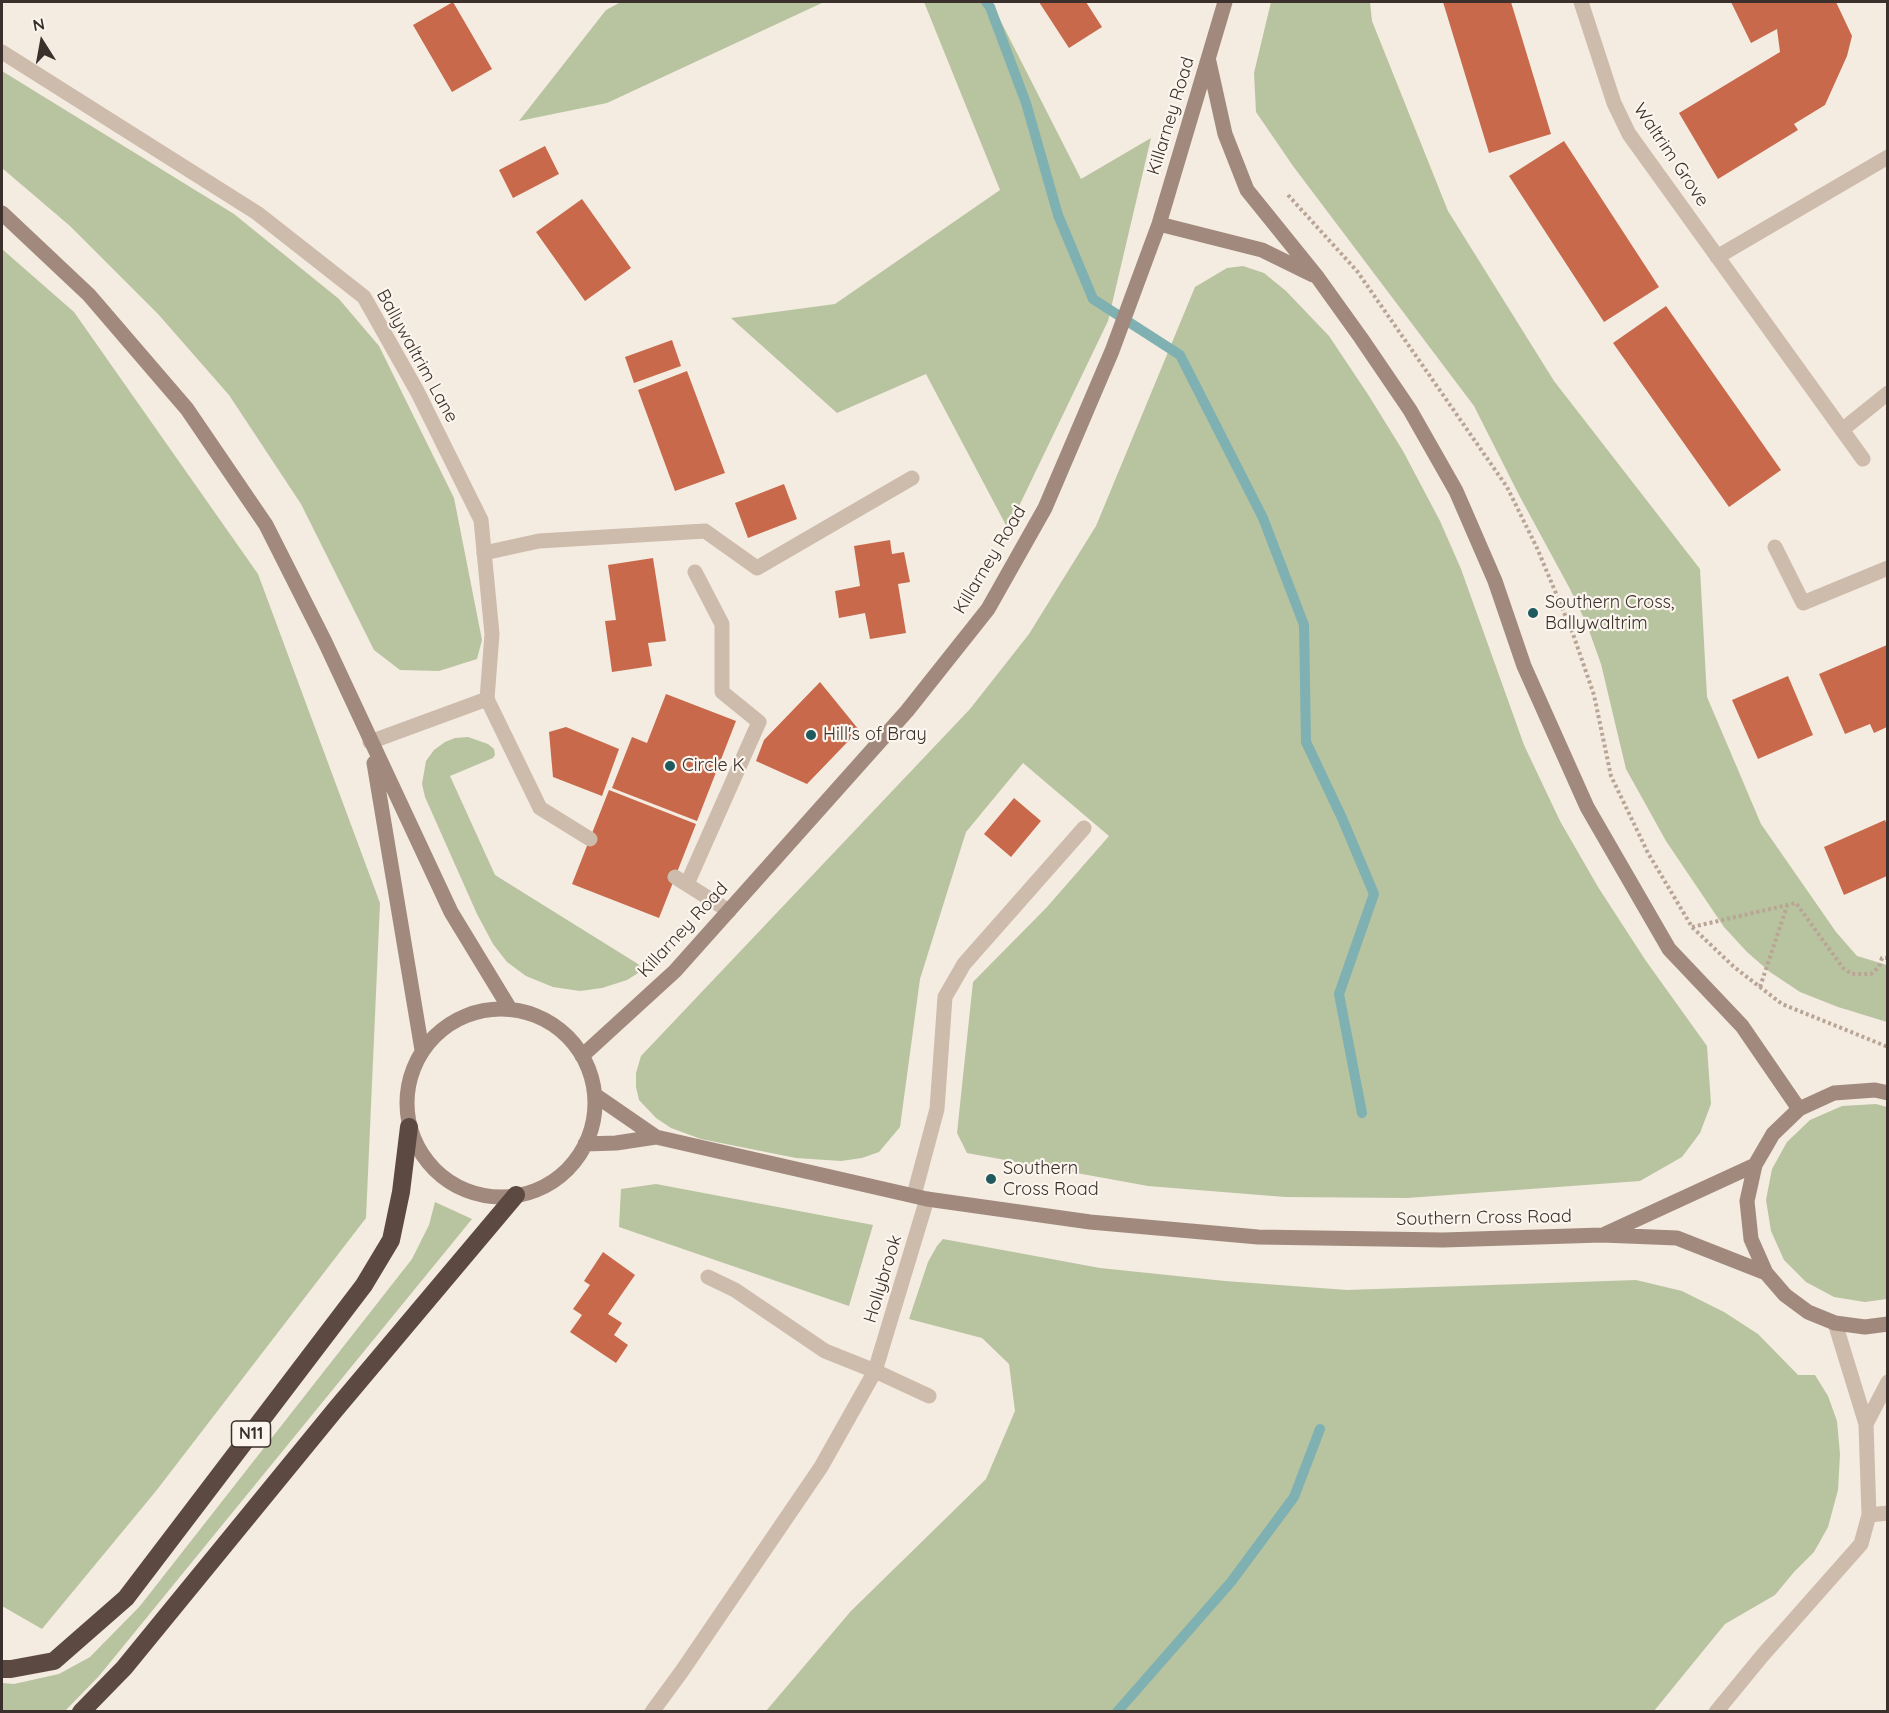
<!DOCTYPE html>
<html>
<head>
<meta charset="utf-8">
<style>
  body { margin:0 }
  #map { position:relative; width:1889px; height:1713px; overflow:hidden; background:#f4ebe1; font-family:Quicksand,sans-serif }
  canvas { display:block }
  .frame { position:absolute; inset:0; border:3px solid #3b302b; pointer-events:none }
  .north { position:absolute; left:12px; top:12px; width:60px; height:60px; -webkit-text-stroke:4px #fbf5ee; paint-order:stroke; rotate:349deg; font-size:16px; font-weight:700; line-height:24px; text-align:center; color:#3b302b }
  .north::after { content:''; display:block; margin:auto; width:21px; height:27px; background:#3b302b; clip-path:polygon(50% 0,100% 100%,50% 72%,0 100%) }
</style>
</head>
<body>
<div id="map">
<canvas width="1889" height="1713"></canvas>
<div class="frame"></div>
<div class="north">N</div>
</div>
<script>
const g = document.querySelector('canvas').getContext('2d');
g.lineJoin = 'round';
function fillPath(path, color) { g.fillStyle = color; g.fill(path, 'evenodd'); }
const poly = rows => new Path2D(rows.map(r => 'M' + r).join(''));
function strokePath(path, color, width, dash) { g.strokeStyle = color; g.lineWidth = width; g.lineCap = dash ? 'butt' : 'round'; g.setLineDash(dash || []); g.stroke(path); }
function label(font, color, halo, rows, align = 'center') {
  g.font = font + ' Quicksand,sans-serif'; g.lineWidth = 4.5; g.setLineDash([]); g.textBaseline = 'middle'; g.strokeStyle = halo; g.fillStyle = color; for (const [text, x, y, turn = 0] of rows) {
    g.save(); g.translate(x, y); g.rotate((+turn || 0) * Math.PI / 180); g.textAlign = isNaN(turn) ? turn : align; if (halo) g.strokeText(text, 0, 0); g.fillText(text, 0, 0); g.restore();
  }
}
fillPath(poly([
  [621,2,824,2,607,103,519,121,606,10],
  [924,2,991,2,1081,179,1151,138,1108,321,1008,529,926,374,837,413,731,318,835,304,1000,190],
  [1271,2,1370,2,1372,21,1448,211,1554,381,1700,569,1707,697,1761,824,1836,932,1857,956,1887,965,1887,1022,1838,1007,1800,992,1770,972,1747,952,1724,927,1666,841,1626,769,1601,664,1587,625,1570,589,1519,495,1474,406,1293,166,1256,112,1254,73],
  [2,71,234,214,339,299,379,346,454,498,482,640,477,659,439,671,400,670,374,650,301,504,229,395,158,314,70,226,2,168],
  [2,249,74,312,258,574,380,903,366,1218,156,1491,42,1629,2,1606],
  [1243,266,1264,273,1286,291,1329,336,1369,396,1403,451,1440,521,1461,569,1524,745,1560,821,1598,887,1646,961,1707,1046,1711,1104,1700,1133,1682,1157,1640,1181,1407,1198,1285,1197,1148,1186,967,1153,957,1133,973,982,1047,907,1109,836,1023,763,966,832,920,979,900,1127,879,1152,862,1158,841,1161,796,1158,701,1139,671,1128,656,1118,639,1100,636,1087,636,1073,641,1056,970,709,1029,634,1096,526,1195,287,1227,268],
  [468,737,488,744,494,749,495,755,493,758,450,776,495,875,638,964,643,970,627,980,602,988,580,991,553,987,526,976,507,962,493,944,477,914,425,797,422,784,426,761,434,750,445,742,455,738],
  [1876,1104,1887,1107,1887,1299,1865,1302,1834,1297,1806,1282,1784,1260,1771,1231,1766,1200,1772,1169,1787,1142,1810,1120,1842,1106],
  [656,1184,873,1225,849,1306,619,1227,621,1189],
  [435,1202,472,1219,99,1676,65,1711,2,1711,2,1683,14,1684,59,1674,90,1657,140,1606,412,1259,429,1225],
  [943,1239,1100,1268,1225,1281,1347,1290,1636,1280,1682,1291,1724,1312,1758,1334,1798,1375,1815,1375,1828,1396,1837,1421,1840,1454,1838,1490,1828,1527,1814,1552,1794,1572,1775,1595,1725,1624,1654,1711,766,1711,851,1611,986,1479,1015,1411,1009,1364,982,1338,909,1319,928,1262,937,1246]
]), '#b8c4a0');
strokePath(poly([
  [986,2,990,7,1026,103,1058,215,1093,299,1180,355,1263,518,1304,625,1306,742,1342,818,1374,894,1339,994,1362,1113],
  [1117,1712,1231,1582,1294,1497,1320,1429]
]), '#7fb0b2', 10);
fillPath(poly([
  [453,2,492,69,452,92,413,25],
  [1039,2,1086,2,1102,27,1069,48],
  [1443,2,1511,2,1551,134,1489,153],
  [1731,2,1836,2,1852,36,1847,56,1825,105,1794,124,1798,130,1718,179,1679,113,1780,52,1777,29,1751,43],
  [1564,141,1659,287,1604,322,1509,176],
  [545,146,559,174,513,198,499,170],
  [582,199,631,268,585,301,536,232],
  [1666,306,1781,470,1729,507,1613,343],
  [672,340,681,366,634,383,625,357],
  [687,371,725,473,675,491,638,390],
  [784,484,797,519,748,538,735,503],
  [890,540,892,554,904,552,910,582,898,584,906,633,870,639,865,613,839,618,835,591,860,586,854,546],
  [653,558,666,641,648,643,652,666,612,672,605,621,616,620,608,565],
  [1887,645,1887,727,1874,733,1870,724,1845,734,1819,674],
  [1788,676,1813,735,1758,759,1732,700],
  [820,682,859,730,807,784,756,761,764,740],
  [666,694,736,721,697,821,612,788,632,737,647,743],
  [566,727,619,749,602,796,553,777,549,732],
  [609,790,696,824,659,918,572,884],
  [1014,798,1041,821,1011,857,984,834],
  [1885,820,1887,825,1887,876,1844,895,1824,847],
  [603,1252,635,1275,608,1314,622,1323,614,1335,628,1345,616,1363,570,1332,582,1315,573,1309,590,1285,584,1281]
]), '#c8694b');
strokePath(poly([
  [1288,195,1357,271,1507,487,1537,548,1573,634,1594,695,1611,776,1648,853,1692,927,1734,967,1782,1004,1888,1047],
  [1692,927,1796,903,1843,968,1852,974,1871,974,1879,967,1882,958,1888,958],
  [1760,987,1787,906]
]), '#b9a596', 4, [3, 3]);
strokePath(poly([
  [484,553,539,541,705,531,757,568,912,478],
  [487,699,540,808,590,839],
  [675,877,729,911],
  [687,884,759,722,722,692,722,624,695,572],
  [914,1195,937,1109,945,997,964,964,1084,828],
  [708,1277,735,1290,825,1351,875,1371,929,1396],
  [1866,1424,1888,1382],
  [1869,1515,1888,1513],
  [652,1712,682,1671,821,1467,875,1371],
  [1716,1712,1762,1656,1861,1544,1869,1515,1866,1424,1835,1323]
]), '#cdbbac', 15);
strokePath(poly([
  [1581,2,1614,103,1629,134,1863,459],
  [2,52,257,213,364,297,417,391,481,520,492,634,487,699,370,742],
  [1717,257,1888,157],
  [1842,430,1888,393],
  [1775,547,1803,603,1888,568],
  [875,1371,927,1199]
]), '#cdbbac', 15);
strokePath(poly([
  [1209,62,1225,134,1247,190,1318,278,1361,338,1410,410,1456,491,1495,581,1524,666,1587,807,1669,949,1742,1026,1799,1109],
  [2,213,89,295,187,409,266,525,325,642,451,912,510,1009],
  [1159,224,1262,250,1313,275],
  [374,763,422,1050],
  '407 1103a94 94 0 1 1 188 0a94 94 0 1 1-188 0Z',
  [582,1056,675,971,907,711,988,609,1045,508,1112,351,1159,224,1225,2],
  [1888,1093,1875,1090,1834,1093,1799,1109,1773,1134,1755,1165,1747,1201,1751,1239,1766,1273,1785,1295,1808,1312,1835,1323,1865,1327,1888,1324],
  [595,1095,656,1137],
  [585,1144,616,1143,656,1137,927,1199,1090,1222,1258,1237,1443,1240,1602,1235,1677,1238,1766,1273],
  [1605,1234,1755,1165]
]), '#a18a7d', 15);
strokePath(poly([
  [2,1669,11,1669,54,1661,126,1598,364,1285,391,1240,401,1192,409,1127],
  [81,1712,124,1668,335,1410,516,1195]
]), '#5c4a42', 18);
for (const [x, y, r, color] of [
  [1533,613,6,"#1f5a5e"],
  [811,735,6,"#1f5a5e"],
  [670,766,6,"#1f5a5e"],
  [991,1179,6,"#1f5a5e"]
]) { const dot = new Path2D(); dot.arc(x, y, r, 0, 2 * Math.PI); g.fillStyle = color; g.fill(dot); strokePath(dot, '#fbf5ee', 2); }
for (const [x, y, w] of [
  [251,1434,39]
]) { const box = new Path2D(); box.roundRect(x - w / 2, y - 13, w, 26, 4.5); g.fillStyle = '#fbf5ee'; g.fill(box); strokePath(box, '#3b302b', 1.5); }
label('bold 16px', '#3b302b', null, [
  ["N11",251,1434]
]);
label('18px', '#3b302b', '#fbf5ee', [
  ["Killarney Road",1171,116,-73],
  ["Waltrim Grove",1671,155,56],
  ["Ballywaltrim Lane",417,356,61],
  ["Killarney Road",990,560,-59],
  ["Killarney Road",683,930,-47],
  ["Southern Cross Road",1484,1218,-1],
  ["Hollybrook",883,1279,-73]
]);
label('18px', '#3b302b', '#fbf5ee', [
  ["Southern Cross,",1545,603],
  ["Ballywaltrim",1545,624],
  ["Hill's of Bray",823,735],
  ["Circle K",682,766],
  ["Southern",1003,1169],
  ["Cross Road",1003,1190]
], 'left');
</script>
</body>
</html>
